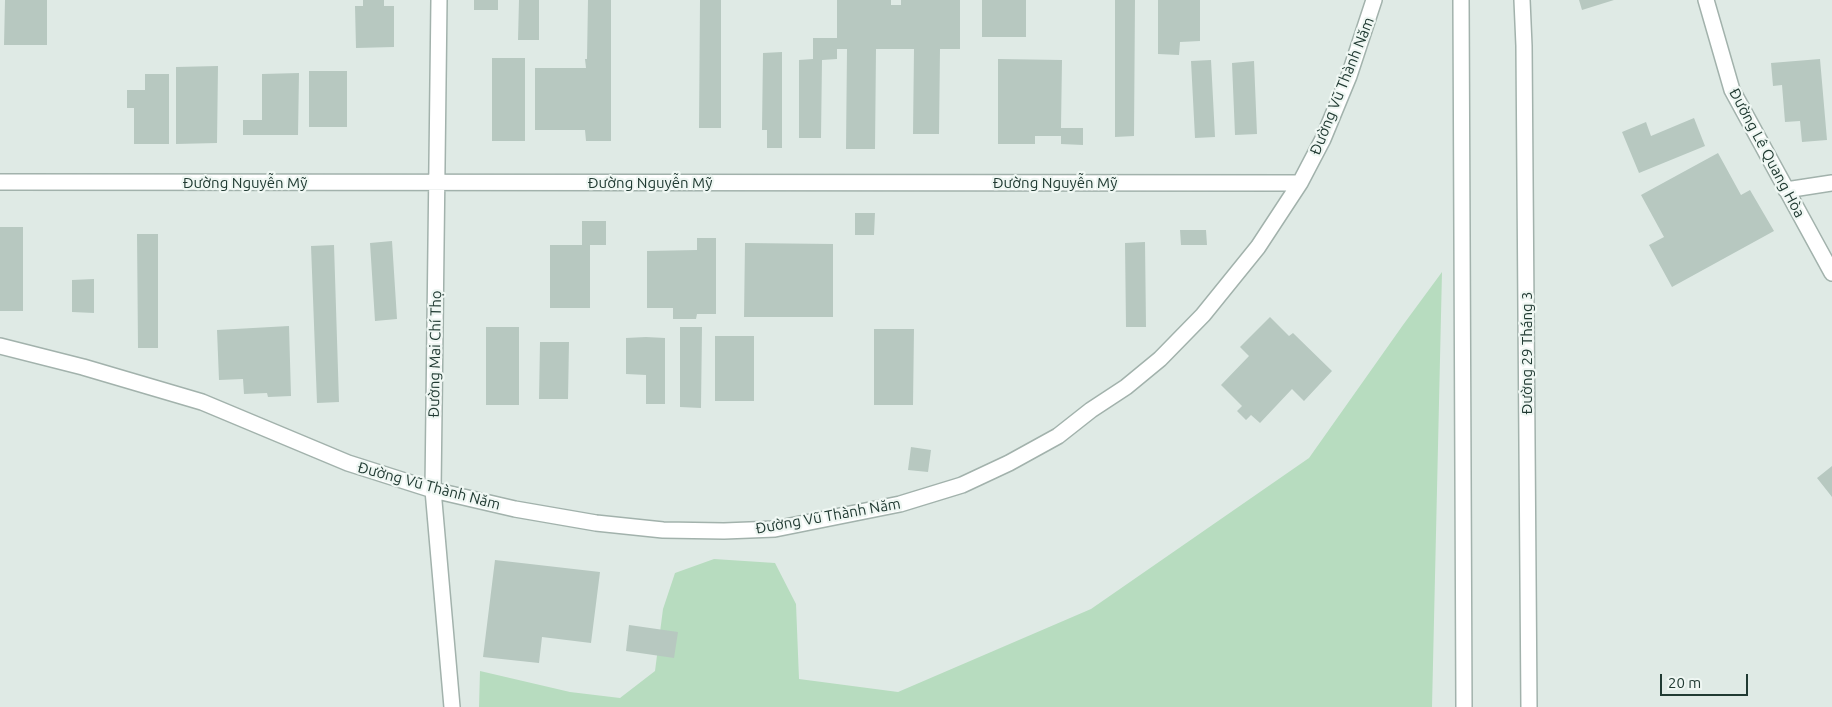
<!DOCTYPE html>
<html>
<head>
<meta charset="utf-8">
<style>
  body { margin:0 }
  #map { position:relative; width:1832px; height:707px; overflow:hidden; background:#dfeae5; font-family:Ubuntu,sans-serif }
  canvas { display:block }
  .scale { position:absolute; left:1660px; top:674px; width:88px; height:22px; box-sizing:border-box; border:2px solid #203a32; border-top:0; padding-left:6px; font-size:15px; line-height:18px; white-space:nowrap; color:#203a32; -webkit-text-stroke:4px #eff7f3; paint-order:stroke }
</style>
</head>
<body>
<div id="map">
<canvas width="1832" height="707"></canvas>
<div class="scale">20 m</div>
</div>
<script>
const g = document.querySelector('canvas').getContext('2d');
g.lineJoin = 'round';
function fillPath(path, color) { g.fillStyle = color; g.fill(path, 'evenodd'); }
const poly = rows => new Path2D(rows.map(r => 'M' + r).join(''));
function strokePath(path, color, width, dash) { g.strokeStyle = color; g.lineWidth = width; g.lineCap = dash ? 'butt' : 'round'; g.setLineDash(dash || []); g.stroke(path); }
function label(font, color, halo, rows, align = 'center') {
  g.font = font + ' Ubuntu,sans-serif'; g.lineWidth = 4.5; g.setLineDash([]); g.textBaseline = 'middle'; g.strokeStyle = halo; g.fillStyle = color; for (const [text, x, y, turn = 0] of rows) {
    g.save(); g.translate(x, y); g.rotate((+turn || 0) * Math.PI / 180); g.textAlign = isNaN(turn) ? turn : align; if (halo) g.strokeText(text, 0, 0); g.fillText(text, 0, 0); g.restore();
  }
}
fillPath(poly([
  [1442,272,1432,707,479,707,480,671,570,692,620,698,655,671,663,609,675,573,714,559,775,563,796,604,799,679,898,692,1091,609,1309,458,1403,325]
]), '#b7dcbf');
fillPath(poly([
  [5,0,47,0,47,45,4,45],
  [363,0,384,0,384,6,394,6,394,47,356,48,355,6,363,6],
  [474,0,498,0,498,10,474,10],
  [519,0,539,0,539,40,518,40],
  [588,0,611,0,611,141,586,141,585,130,535,130,535,68,586,68,585,59,587,59],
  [700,0,721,0,721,128,699,128],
  [837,0,891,0,891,5,901,5,901,0,960,0,960,49,940,49,939,134,913,134,914,49,876,49,875,149,846,149,847,49,837,49,837,59,822,60,821,138,799,138,799,60,813,59,813,38,837,38],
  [982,0,1026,0,1026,37,982,37],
  [1115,0,1135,0,1134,136,1115,137],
  [1158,0,1200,0,1200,41,1180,42,1179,55,1158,54],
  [1579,0,1614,0,1582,10],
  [782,52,782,148,767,148,767,130,762,130,763,53],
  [492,58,525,58,525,141,492,141],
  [998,59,1062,60,1061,128,1083,128,1083,145,1061,144,1061,136,1035,136,1035,144,998,144],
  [1820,59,1827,140,1802,142,1800,121,1785,122,1782,85,1773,86,1771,63],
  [1211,60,1215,137,1195,138,1191,61],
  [1254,61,1257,134,1235,135,1232,63],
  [218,66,217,143,176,144,176,67],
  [309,71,347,71,347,127,309,127],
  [299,73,298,135,243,135,243,120,262,120,262,74],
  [145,74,169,74,169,144,134,144,134,108,127,108,127,90,145,90],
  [1694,118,1705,146,1639,173,1622,132,1646,122,1651,136],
  [1718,153,1741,195,1750,190,1774,231,1672,287,1649,245,1664,237,1641,195],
  [855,213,875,213,874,235,855,235],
  [582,221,606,221,606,245,590,245,590,308,550,308,550,245,582,245],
  [0,227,23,227,23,311,0,311],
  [1180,230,1206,230,1207,245,1181,245],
  [137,234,158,234,158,348,138,348],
  [697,238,716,238,716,314,697,314,696,319,673,319,673,308,647,308,647,251,697,250],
  [392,241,397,319,375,321,370,243],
  [1145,242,1146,327,1126,327,1125,243],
  [745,243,833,244,833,317,744,317],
  [334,245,339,402,317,403,311,246],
  [94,279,94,313,72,312,72,280],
  [1270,317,1289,336,1293,333,1332,371,1304,401,1292,389,1260,423,1251,415,1246,420,1237,411,1242,406,1221,385,1249,356,1240,347],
  [289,326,291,396,268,397,267,393,244,394,243,379,219,380,217,330],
  [486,327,519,327,519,405,486,405],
  [680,327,702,327,701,408,680,407],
  [874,329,914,329,913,405,874,405],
  [715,336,754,336,754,401,715,401],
  [646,337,665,338,665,404,646,404,646,375,626,374,626,338],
  [540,342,569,342,568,399,539,399],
  [911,447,931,450,928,472,908,470],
  [1832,466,1832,497,1817,478],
  [495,560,600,572,591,643,542,637,539,663,483,657],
  [629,625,678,632,674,658,626,651]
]), '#b7c8c0');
const minor = poly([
  [439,0,433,490,452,707],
  [1706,0,1732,90,1832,273],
  [0,182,1300,183],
  [1786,190,1832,183],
  [0,346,83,367,202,402,348,463,433,490,515,509,596,523,663,530,724,531,775,529,900,504,962,485,1009,463,1058,436,1091,410,1126,387,1160,359,1203,315,1258,247,1300,183,1323,139,1349,76,1374,0]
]);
const tertiary = poly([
  [1461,0,1464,707],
  [1522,0,1524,46,1529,707]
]);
strokePath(minor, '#a2b2ac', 18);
strokePath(tertiary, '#a2b2ac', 18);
strokePath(minor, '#fff', 15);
strokePath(tertiary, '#fff', 15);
label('15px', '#203a32', '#eff7f3', [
  ["Đường Vũ Thành Năm",1342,86,-68],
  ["Đường Lê Quang Hòa",1767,153,62],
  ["Đường Nguyễn Mỹ",245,183],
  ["Đường Nguyễn Mỹ",650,183],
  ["Đường Nguyễn Mỹ",1055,183],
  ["Đường 29 Tháng 3",1527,353,-90],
  ["Đường Mai Chí Thọ",435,354,-89],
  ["Đường Vũ Thành Năm",429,486,15],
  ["Đường Vũ Thành Năm",828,516,-10]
]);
</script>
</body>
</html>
